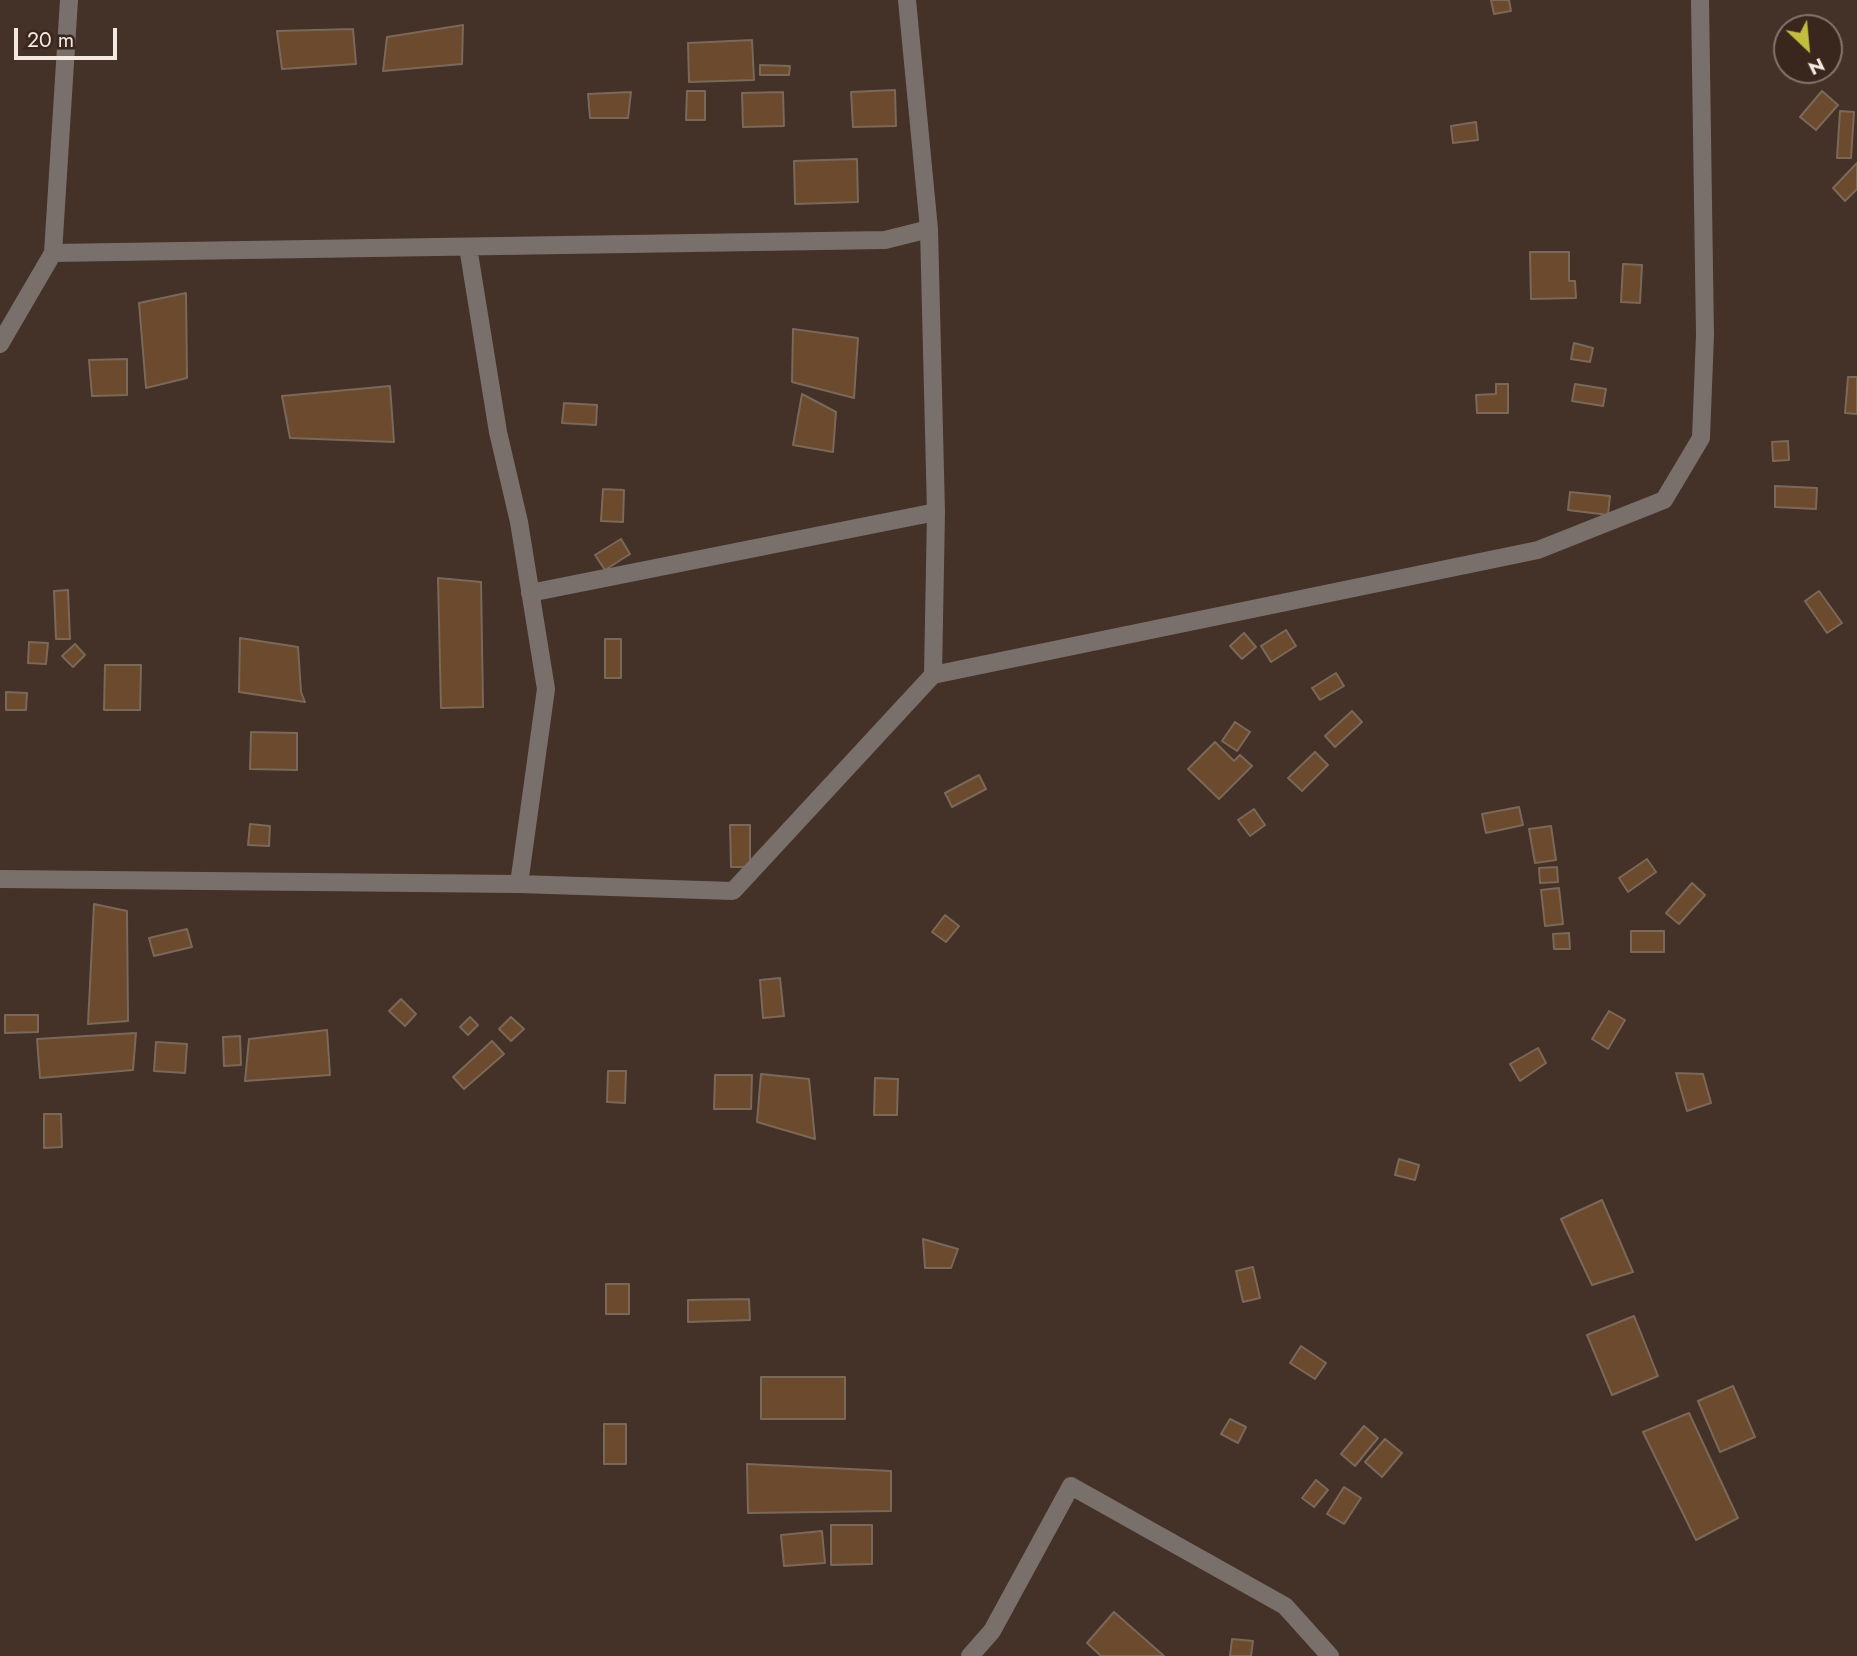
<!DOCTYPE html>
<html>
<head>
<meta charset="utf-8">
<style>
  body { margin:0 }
  #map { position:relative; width:1857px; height:1656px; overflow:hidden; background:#443127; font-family:Jost,sans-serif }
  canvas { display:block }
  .north { position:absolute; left:1773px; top:14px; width:70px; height:70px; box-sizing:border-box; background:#39271d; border:2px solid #84746b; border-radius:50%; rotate:154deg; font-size:19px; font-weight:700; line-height:28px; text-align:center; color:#f4e8e1 }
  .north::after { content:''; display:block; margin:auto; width:24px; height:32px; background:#c2bd3f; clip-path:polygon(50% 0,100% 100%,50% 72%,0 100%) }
  .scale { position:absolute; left:14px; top:28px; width:103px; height:32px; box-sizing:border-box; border:4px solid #f4e8e1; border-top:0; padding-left:9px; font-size:21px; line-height:24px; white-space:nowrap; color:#f4e8e1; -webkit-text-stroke:5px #39271d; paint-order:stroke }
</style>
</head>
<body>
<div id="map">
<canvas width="1857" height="1656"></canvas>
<div class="north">N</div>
<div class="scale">20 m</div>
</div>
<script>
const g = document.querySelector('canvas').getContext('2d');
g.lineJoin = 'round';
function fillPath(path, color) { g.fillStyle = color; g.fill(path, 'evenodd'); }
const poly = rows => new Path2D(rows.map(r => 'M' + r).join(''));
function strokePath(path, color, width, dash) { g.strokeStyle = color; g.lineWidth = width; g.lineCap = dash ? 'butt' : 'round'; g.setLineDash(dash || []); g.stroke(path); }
const building = poly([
  [1491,0,1509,0,1511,11,1494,14,1491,0],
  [463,25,462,64,383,71,387,37,463,25],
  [353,29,356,64,282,69,277,31,353,29],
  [752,40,754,80,689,82,688,43,752,40],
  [760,65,790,66,789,75,760,75,760,65],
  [895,90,896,126,853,127,851,92,895,90],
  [687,91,705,91,705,120,686,120,687,91],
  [1822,91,1838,105,1816,130,1800,117,1822,91],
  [631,92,628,118,590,118,588,94,631,92],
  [783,92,784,126,743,127,742,93,783,92],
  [1840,111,1854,112,1851,158,1837,158,1840,111],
  [1476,122,1478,140,1453,143,1451,126,1476,122],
  [857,159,858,202,795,204,794,161,857,159],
  [1857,163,1857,189,1845,201,1833,188,1857,163],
  [1530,252,1569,252,1569,281,1575,281,1576,298,1531,299,1530,252],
  [1623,264,1642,265,1640,303,1621,302,1623,264],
  [186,293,187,378,146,388,139,303,186,293],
  [793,329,858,338,854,398,792,382,793,329],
  [1574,343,1593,348,1590,362,1571,359,1574,343],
  [127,359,127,395,92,396,89,360,127,359],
  [1848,377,1857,377,1857,414,1845,413,1848,377],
  [1496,384,1508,384,1508,413,1477,413,1476,395,1496,394,1496,384],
  [1575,384,1606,389,1603,406,1572,401,1575,384],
  [390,386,394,442,290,438,282,396,390,386],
  [802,394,836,412,833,452,793,445,802,394],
  [564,403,597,405,596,425,562,423,564,403],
  [1788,441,1789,460,1773,461,1772,442,1788,441],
  [1775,486,1817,488,1816,509,1775,507,1775,486],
  [603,489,624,490,623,522,601,521,603,489],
  [1570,492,1610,496,1608,515,1568,510,1570,492],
  [621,539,630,554,605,570,595,555,621,539],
  [438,578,481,582,483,707,441,708,438,578],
  [68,590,70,639,56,639,54,591,68,590],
  [1819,591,1842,623,1827,633,1805,601,1819,591],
  [1286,630,1296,646,1271,662,1261,646,1286,630],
  [1244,633,1256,647,1242,659,1230,646,1244,633],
  [240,638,298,647,301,692,305,702,239,692,240,638],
  [605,639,621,639,621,678,605,678,605,639],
  [29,642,48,643,46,664,28,663,29,642],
  [75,644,85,655,73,667,62,656,75,644],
  [105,665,141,665,140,710,104,710,105,665],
  [1336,673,1344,686,1320,700,1312,688,1336,673],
  [6,692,27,693,26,710,6,710,6,692],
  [1352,711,1362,722,1335,747,1325,736,1352,711],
  [1235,722,1250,732,1237,751,1222,741,1235,722],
  [251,732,297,733,297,770,250,769,251,732],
  [1215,742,1234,761,1240,755,1252,766,1219,799,1188,769,1215,742],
  [1315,752,1328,765,1302,791,1288,778,1315,752],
  [979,775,986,789,952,807,945,793,979,775],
  [1519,807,1523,825,1486,833,1482,814,1519,807],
  [1254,809,1265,825,1250,836,1238,820,1254,809],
  [250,824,270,826,269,846,248,845,250,824],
  [730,825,750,825,750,867,731,867,730,825],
  [1551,826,1556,860,1535,863,1529,829,1551,826],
  [1647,859,1656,872,1628,892,1619,878,1647,859],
  [1557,867,1558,882,1540,883,1539,868,1557,867],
  [1692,883,1705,895,1679,924,1666,913,1692,883],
  [1559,888,1563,924,1545,926,1541,890,1559,888],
  [94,904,127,911,128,1021,88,1024,94,904],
  [945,915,959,926,946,942,932,932,945,915],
  [187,929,192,947,154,956,149,938,187,929],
  [1631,931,1664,931,1664,952,1631,952,1631,931],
  [1569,933,1570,949,1554,949,1553,934,1569,933],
  [780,978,784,1016,763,1018,760,980,780,978],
  [401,999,416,1014,405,1026,389,1011,401,999],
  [1609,1011,1625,1020,1608,1049,1592,1039,1609,1011],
  [5,1015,38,1015,38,1032,5,1033,5,1015],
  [470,1017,478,1025,468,1035,460,1027,470,1017],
  [511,1017,524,1029,511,1041,499,1029,511,1017],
  [327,1030,330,1075,245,1081,249,1039,327,1030],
  [136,1033,133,1070,40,1078,37,1039,136,1033],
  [240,1036,241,1065,224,1066,223,1037,240,1036],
  [492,1041,504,1054,464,1089,453,1077,492,1041],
  [156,1042,187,1044,185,1073,154,1071,156,1042],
  [1538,1048,1546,1063,1520,1081,1510,1064,1538,1048],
  [608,1071,626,1071,625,1103,607,1102,608,1071],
  [1676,1073,1703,1074,1711,1103,1687,1111,1676,1073],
  [761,1074,809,1079,815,1139,757,1122,761,1074],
  [715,1075,752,1075,751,1109,714,1109,715,1075],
  [875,1078,898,1079,897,1115,874,1115,875,1078],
  [44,1114,61,1114,62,1147,44,1148,44,1114],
  [1399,1159,1419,1165,1415,1180,1395,1175,1399,1159],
  [1602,1200,1633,1272,1592,1285,1561,1219,1602,1200],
  [923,1239,958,1249,951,1268,925,1268,923,1239],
  [1253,1267,1260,1298,1243,1302,1236,1271,1253,1267],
  [606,1284,629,1284,629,1314,606,1314,606,1284],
  [749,1299,750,1320,688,1322,688,1300,749,1299],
  [1634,1316,1658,1376,1612,1395,1587,1335,1634,1316],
  [1301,1346,1326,1363,1315,1379,1290,1363,1301,1346],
  [761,1377,845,1377,845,1419,761,1419,761,1377],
  [1733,1386,1755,1437,1720,1452,1698,1401,1733,1386],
  [1689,1413,1738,1518,1696,1540,1643,1432,1689,1413],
  [1230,1419,1246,1427,1238,1443,1221,1434,1230,1419],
  [604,1424,626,1424,626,1464,604,1464,604,1424],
  [1364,1426,1378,1438,1355,1466,1341,1454,1364,1426],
  [1385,1439,1402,1453,1382,1477,1365,1462,1385,1439],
  [747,1464,891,1471,891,1511,748,1513,747,1464],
  [1316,1480,1328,1490,1314,1507,1302,1498,1316,1480],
  [1344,1487,1361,1498,1344,1524,1327,1514,1344,1487],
  [831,1525,872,1525,872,1564,831,1565,831,1525],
  [822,1531,825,1563,784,1566,781,1535,822,1531],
  [1114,1612,1164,1656,1101,1656,1087,1643,1114,1612],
  [1232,1639,1253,1641,1251,1656,1230,1656,1232,1639]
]);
fillPath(building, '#6c4a2d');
strokePath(building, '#7a6859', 2);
strokePath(poly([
  [929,229,936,512,933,675],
  [468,247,498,432,519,522,546,689,519,884],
  [53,253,885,240,929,229,907,0],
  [0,344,53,253,69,0],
  [530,593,936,512],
  [0,879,519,884,733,891,933,675,1538,550,1664,500,1701,438,1705,335,1700,0],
  [970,1656,992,1631,1071,1486,1285,1606,1330,1656]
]), '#7a706b', 18);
</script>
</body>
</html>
